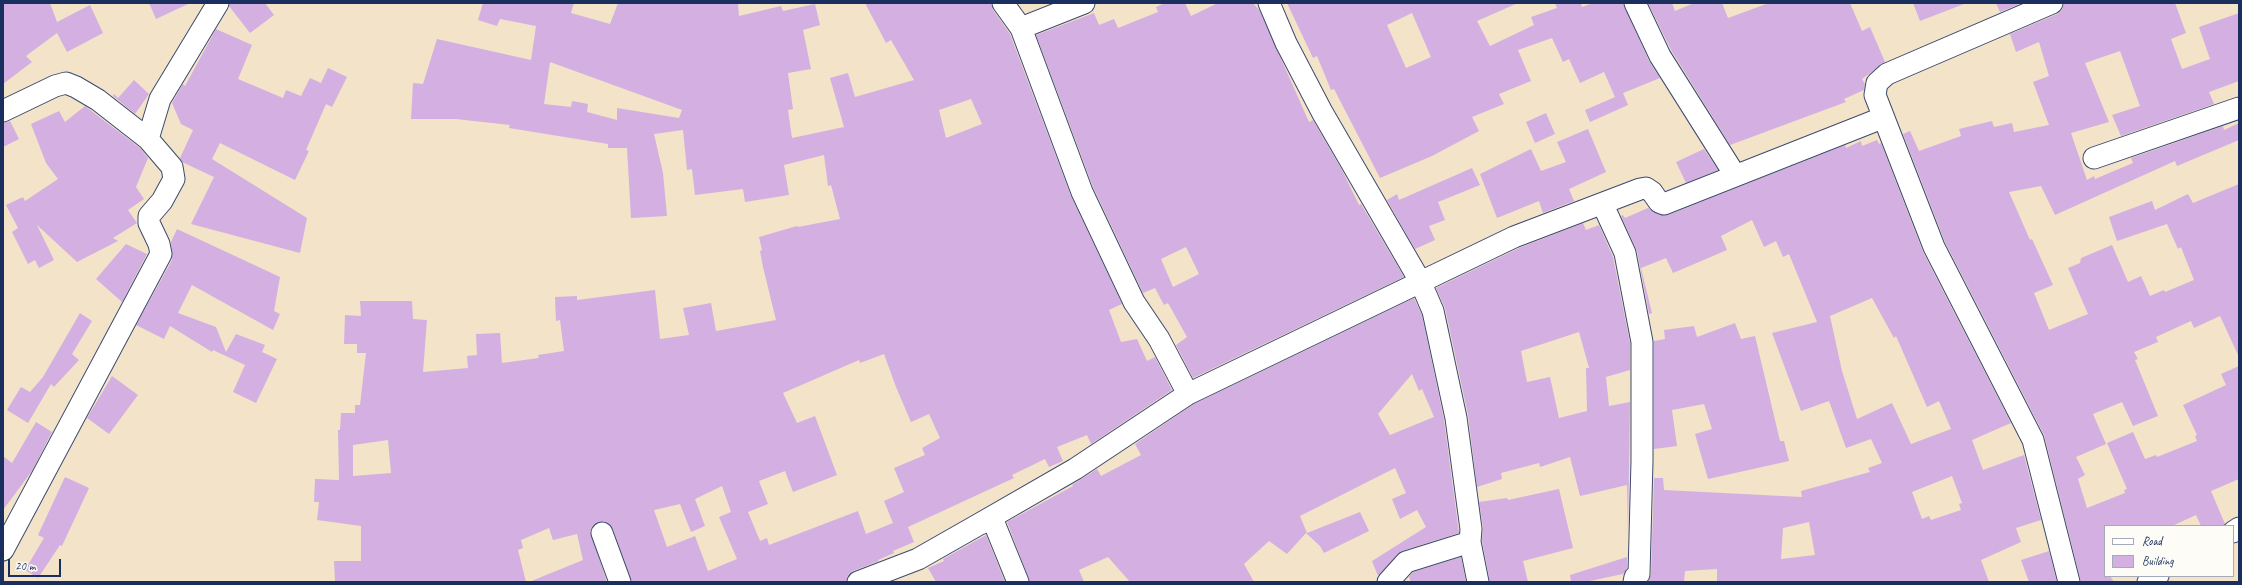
<!DOCTYPE html>
<html>
<head>
<meta charset="utf-8">
<style>
  body { margin:0 }
  #map { position:relative; width:2242px; height:585px; overflow:hidden; background:#f3e3c9; font-family:Caveat,sans-serif }
  canvas { display:block }
  .frame { position:absolute; inset:0; border:4px solid #1b2f5e; pointer-events:none }
  .legend { position:absolute; left:2104px; top:525px; width:130px; height:52px; box-sizing:border-box; background:#fdfcf7; border:1px solid #a3aaba; margin:0; padding:5px 7px; list-style:none; font-size:12px; color:#1b2f5e }
  .legend li { display:flex; align-items:center; gap:8px; height:20px }
  .legend b { width:20px; border:1px solid #a3aaba }
  .scale { position:absolute; left:8px; top:559px; width:53px; height:18px; box-sizing:border-box; border:2px solid #1b2f5e; border-top:0; padding-left:5px; font-size:12px; line-height:14px; white-space:nowrap; color:#1b2f5e; -webkit-text-stroke:3px #fdfcf7; paint-order:stroke }
</style>
</head>
<body>
<div id="map">
<canvas width="2242" height="585"></canvas>
<div class="frame"></div>
<ul class="legend">
<li><b style="height:5px;background:#fff"></b>Road</li>
<li><b style="height:11px;background:#d3b0e1"></b>Building</li>
</ul>
<div class="scale">20 m</div>
</div>
<script>
const g = document.querySelector('canvas').getContext('2d');
g.lineJoin = 'round';
function fillPath(path, color) { g.fillStyle = color; g.fill(path, 'evenodd'); }
const poly = rows => new Path2D(rows.map(r => 'M' + r).join(''));
function strokePath(path, color, width, dash) { g.strokeStyle = color; g.lineWidth = width; g.lineCap = dash ? 'butt' : 'round'; g.setLineDash(dash || []); g.stroke(path); }
fillPath(poly([
  [3,3,50,3,57,22,90,5,103,33,67,52,57,33,26,56,32,62,3,84],
  [149,3,190,3,156,19],
  [230,3,265,3,274,15,250,33,229,6],
  [483,3,574,3,571,13,610,24,618,3,738,3,739,16,781,6,783,11,815,4,820,25,803,30,811,69,788,73,793,109,788,110,792,138,844,127,830,78,848,73,855,97,914,80,891,40,886,43,865,3,991,3,993,10,1010,34,1071,196,1122,304,1109,310,1121,342,1137,339,1147,361,1155,357,1172,390,1091,444,1087,435,1057,447,1063,461,1049,467,1045,459,1012,475,1014,478,908,527,914,542,893,551,894,553,878,560,879,561,853,571,848,575,846,582,632,582,613,529,609,524,604,521,593,525,590,531,607,582,529,582,583,560,577,534,553,540,549,528,521,540,523,548,518,550,526,582,335,582,334,561,361,561,361,526,317,520,319,502,314,502,315,479,339,480,338,430,340,430,341,413,355,413,355,405,360,405,366,353,357,353,357,344,344,344,345,315,361,316,360,301,412,301,413,319,427,320,423,372,468,368,467,356,477,355,476,334,500,333,502,363,539,358,538,355,564,351,560,320,556,321,555,297,577,296,577,300,655,290,660,339,689,335,683,308,711,303,716,331,776,320,763,267,760,251,762,250,759,237,797,226,798,227,840,219,831,185,828,186,824,155,784,165,789,195,745,202,743,189,695,195,692,169,687,170,683,130,654,134,663,173,667,216,631,218,627,148,608,148,608,144,509,128,510,125,456,119,411,119,413,83,423,84,437,39,531,60,536,26,500,19,497,26,478,20],
  [550,62,682,110,679,118,617,108,617,120,587,112,588,104,572,101,571,107,544,104],
  [971,99,982,124,946,138,939,110],
  [884,354,896,387,911,422,929,414,940,438,922,448,925,455,894,468,904,492,884,501,893,523,866,534,858,511,769,545,767,538,760,541,748,512,768,504,759,481,785,471,793,492,837,475,815,416,797,423,783,393,859,360,860,363],
  [388,440,391,473,353,476,353,445],
  [722,486,731,512,719,517,737,559,708,571,695,536,667,547,654,510,680,504,691,532,705,526,695,499],
  [1165,3,1185,3,1191,16,1218,3,1253,3,1260,11,1309,122,1313,120,1343,172,1359,205,1361,204,1404,277,1193,378,1176,345,1187,337,1168,303,1164,305,1155,288,1143,293,1093,187,1036,35,1094,13,1099,25,1114,19,1118,28,1158,12,1156,7],
  [1186,247,1199,274,1173,287,1161,259],
  [1287,3,1518,3,1477,21,1490,46,1534,25,1531,17,1557,8,1555,3,1581,3,1582,7,1593,3,1623,3,1649,61,1660,78,1623,93,1628,105,1590,122,1585,110,1615,97,1604,72,1580,83,1569,59,1563,62,1552,38,1518,50,1531,81,1499,94,1504,104,1472,117,1479,131,1432,156,1380,178,1334,89,1331,90,1317,56,1313,58],
  [1412,13,1431,57,1406,68,1387,25],
  [1648,3,1672,3,1675,11,1694,3,1722,3,1728,18,1769,3,1850,3,1862,31,1870,27,1885,62,1862,79,1865,84,1864,90,1844,99,1846,102,1730,145,1671,50],
  [1913,3,1963,3,1964,4,1920,21],
  [1996,3,2022,3,2000,12],
  [2064,3,2175,3,2186,33,2171,39,2182,69,2210,59,2199,27,2239,13,2239,81,2209,92,2214,104,2121,136,2112,115,2140,106,2120,51,2085,63,2109,122,2071,133,2087,180,2094,176,2095,179,2133,163,2131,158,2223,126,2224,130,2239,123,2239,140,2177,166,2175,161,2055,215,2041,186,2009,192,2030,240,2032,239,2053,285,2034,293,2049,330,2088,314,2068,268,2080,263,2081,258,2112,245,2128,282,2141,276,2150,296,2164,290,2165,292,2194,280,2181,247,2178,249,2167,224,2117,241,2109,217,2152,201,2155,210,2188,194,2193,203,2239,184,2239,357,2220,316,2194,328,2191,321,2156,337,2158,342,2134,352,2138,359,2135,360,2158,416,2133,426,2122,402,2093,414,2106,444,2076,457,2085,475,2078,479,2087,508,2125,493,2124,490,2127,489,2107,443,2133,432,2145,459,2156,455,2157,457,2197,441,2195,436,2197,435,2183,405,2226,385,2221,374,2239,366,2239,479,2211,491,2225,524,2223,526,2201,526,2196,515,2172,526,2105,526,2105,576,2110,576,2114,582,2081,582,2044,435,1945,242,1903,134,1910,131,1919,151,1961,136,1959,129,1992,121,1994,127,2012,123,2014,132,2049,125,2033,82,2049,76,2039,42,2016,52,2010,34,2057,14,2062,10],
  [216,29,252,45,238,79,283,98,286,90,301,96,310,78,321,83,328,68,347,77,332,107,326,104,306,150,309,151,295,180,220,143,212,159,307,218,300,253,191,224,214,177,182,162,180,158,193,130,181,124,172,103,183,84,185,86],
  [134,80,149,94,135,114,113,96,114,94,118,98],
  [85,106,140,148,148,158,136,187,144,199,128,210,137,223,113,238,118,241,77,262,37,225,54,260,39,268,35,260,28,264,12,232,18,228,6,205,23,197,25,201,58,179,46,163,31,124,59,111,65,122],
  [1546,113,1555,134,1535,143,1526,122],
  [10,121,19,139,3,147,3,123],
  [1588,129,1606,172,1569,189,1574,201,1543,213,1539,201,1497,218,1480,174,1531,149,1541,171,1566,162,1557,142],
  [1877,140,1879,144,1881,143,1923,252,2011,423,1972,440,1983,470,2024,455,2041,520,2016,528,2021,542,1981,560,1989,582,1717,582,1717,569,1685,571,1684,582,1648,582,1651,574,1654,478,1663,478,1664,490,1802,497,1801,491,1870,472,1868,468,1882,463,1871,439,1846,448,1829,401,1801,411,1772,333,1817,322,1789,254,1783,257,1776,241,1764,247,1752,220,1721,236,1727,250,1673,273,1666,258,1641,268,1652,313,1649,314,1637,251,1621,216,1623,215,1625,218,1648,208,1660,215,1668,215,1845,145,1846,148,1861,141,1862,146],
  [1872,298,1894,338,1896,336,1927,407,1939,401,1951,429,1911,444,1892,403,1857,419,1842,371,1830,316],
  [1952,476,1962,503,1959,504,1961,510,1931,520,1929,516,1922,519,1912,492],
  [1809,522,1815,555,1781,559,1783,528],
  [1704,149,1718,170,1686,183,1676,162],
  [1472,168,1480,185,1438,202,1445,220,1429,226,1435,240,1415,249,1387,200,1397,194,1399,200],
  [1583,223,1586,230,1599,225,1613,257,1630,343,1630,370,1606,377,1609,406,1630,402,1628,536,1627,485,1580,496,1570,457,1540,467,1539,463,1501,473,1502,479,1477,487,1468,415,1445,308,1436,288,1519,248],
  [1579,332,1589,368,1586,368,1587,411,1559,418,1550,377,1527,382,1521,351],
  [177,229,280,277,274,311,280,314,273,330,192,285,178,313,216,327,226,352,236,334,265,345,262,352,277,359,256,403,233,392,245,365,213,350,212,352,170,326,164,339,136,325,172,260,171,242],
  [126,244,147,254,122,302,96,279],
  [1414,298,1422,315,1444,420,1459,533,1402,551,1378,576,1372,561,1426,527,1417,510,1400,519,1392,499,1406,493,1395,468,1300,516,1307,533,1360,512,1369,531,1324,553,1320,546,1306,533,1287,554,1269,541,1244,564,1254,582,1130,582,1108,557,1079,570,1084,582,1030,582,1007,522,1073,486,1072,485,1097,469,1101,476,1141,455,1135,444,1194,404],
  [1412,374,1419,391,1422,389,1434,417,1390,435,1378,414],
  [80,313,92,321,72,354,79,360,54,387,51,384,28,423,7,410,21,387,30,392,43,377],
  [1735,323,1741,339,1755,336,1780,441,1784,441,1789,461,1708,479,1695,434,1712,429,1704,404,1672,410,1677,446,1654,449,1654,341,1665,339,1664,330,1694,326,1697,337],
  [112,376,138,395,109,434,87,418],
  [36,422,52,432,32,471,3,510,3,456,12,463],
  [65,477,89,488,62,546,60,545,38,578,25,570,44,538,38,535],
  [1559,489,1573,548,1523,561,1528,582,1490,582,1482,541,1483,527,1479,502,1507,498,1508,500],
  [986,535,1005,582,936,582,928,568,944,561,943,559],
  [2049,551,2057,582,2029,582,2021,560],
  [1461,557,1466,582,1411,582,1409,577,1413,572],
  [1627,557,1627,568,1623,574,1585,582,1571,582,1570,575]
]), '#d3b0e1');
const minor = poly([
  [1003,3,1021,28,1084,3],
  [1269,3,1286,43,1322,112,1420,281,1433,311,1456,418,1471,529,1470,542,1478,582],
  [1635,3,1660,56,1735,175],
  [2052,3,1887,74,1877,83,1875,95,1934,247,2033,440,2069,582],
  [1021,28,1082,192,1134,302,1159,339,1188,394],
  [3,111,55,86,66,83,76,87,98,100,148,139,172,167,174,179,162,201,149,216,149,223,159,244,161,254,3,550],
  [148,139,160,99,218,3],
  [2094,158,2239,108],
  [1603,205,1625,253,1642,342,1642,461,1639,574,1635,577,1634,582],
  [980,524,992,518,1018,582],
  [2233,532,2239,528],
  [602,533,620,582],
  [858,582,918,559,976,526,1075,469,1188,394,1514,237,1640,189,1646,188,1652,192,1659,202,1664,204,1882,118],
  [1388,582,1406,562,1470,542],
  [2148,582,2158,576]
]);
strokePath(minor, '#3b4a6e', 23);
strokePath(minor, '#fff', 21);
</script>
</body>
</html>
